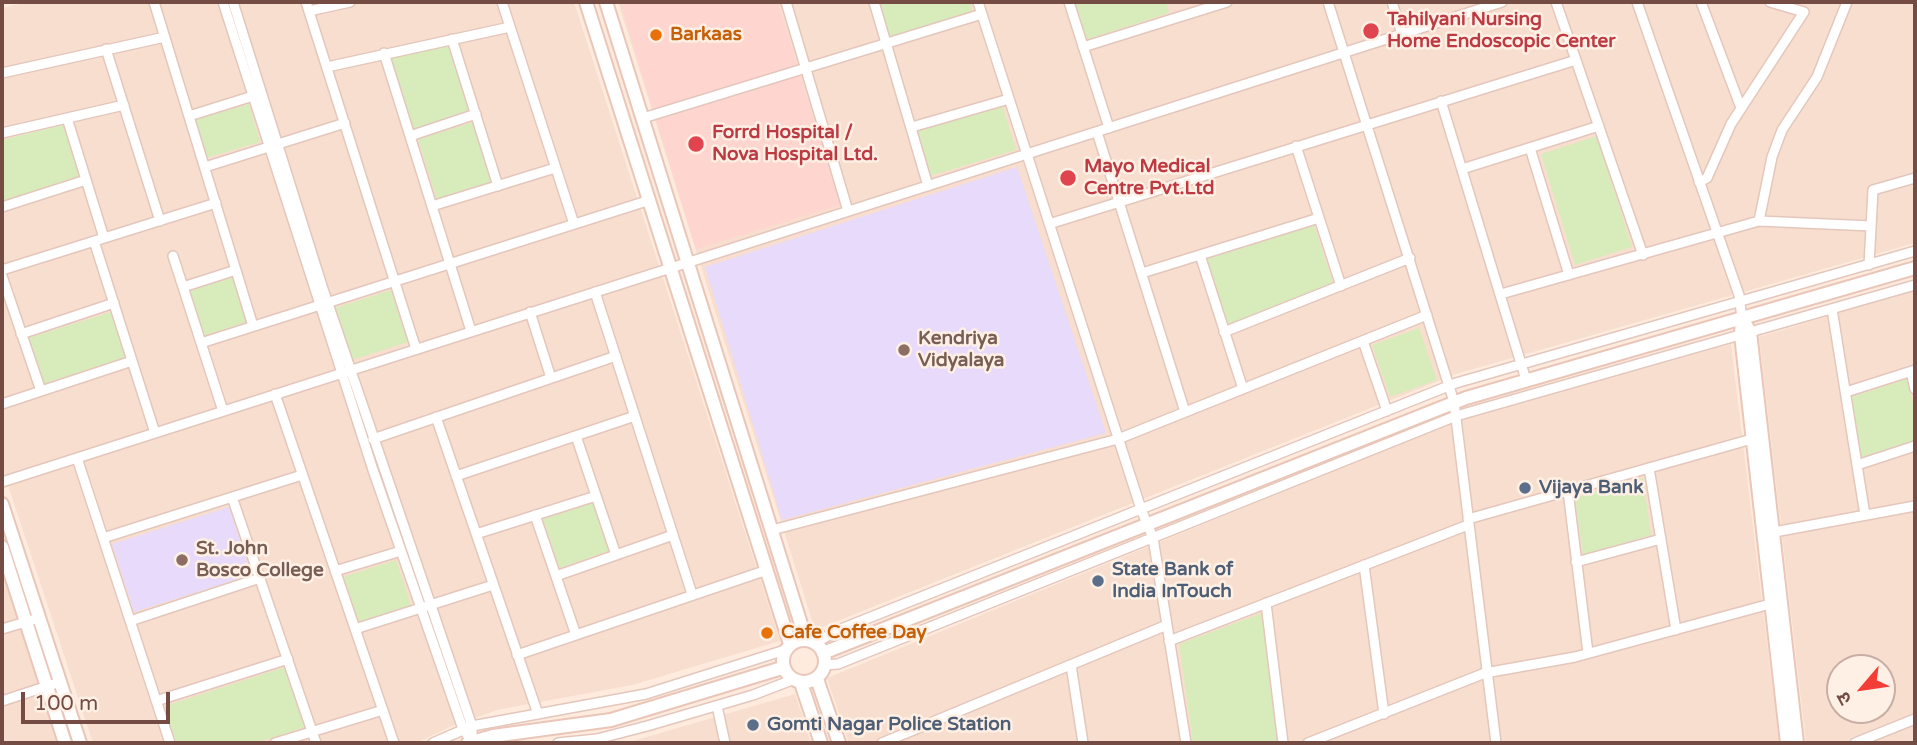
<!DOCTYPE html>
<html>
<head>
<meta charset="utf-8">
<style>
  body { margin:0 }
  #map { position:relative; width:1917px; height:745px; overflow:hidden; background:#feebdd; font-family:"Varela Round","Noto Sans Devanagari",sans-serif }
  canvas { display:block }
  .frame { position:absolute; inset:0; border:4px solid #754c44; pointer-events:none }
  .north { position:absolute; left:1826px; top:654px; width:70px; height:70px; box-sizing:border-box; background:#fff0e5; border:2px solid #c8aea5; border-radius:50%; rotate:241deg; font-size:19px; font-weight:700; line-height:28px; text-align:center; color:#754c44 }
  .north::after { content:''; display:block; margin:auto; width:24px; height:32px; background:#f33d37; clip-path:polygon(50% 0,100% 100%,50% 72%,0 100%) }
  .scale { position:absolute; left:21px; top:692px; width:149px; height:32px; box-sizing:border-box; border:4px solid #754c44; border-top:0; padding-left:9px; font-size:21px; line-height:24px; white-space:nowrap; color:#754c44; -webkit-text-stroke:5px #fff0e5; paint-order:stroke }
</style>
</head>
<body>
<div id="map">
<canvas width="1917" height="745"></canvas>
<div class="frame"></div>
<div class="north">उ</div>
<div class="scale">100 m</div>
</div>
<script>
const g = document.querySelector('canvas').getContext('2d');
g.lineJoin = 'round';
function fillPath(path, color) { g.fillStyle = color; g.fill(path, 'evenodd'); }
const poly = rows => new Path2D(rows.map(r => 'M' + r).join(''));
function strokePath(path, color, width, dash) { g.strokeStyle = color; g.lineWidth = width; g.lineCap = dash ? 'butt' : 'round'; g.setLineDash(dash || []); g.stroke(path); }
function label(font, color, halo, rows, align = 'center') {
  g.font = font + ' "Varela Round",sans-serif'; g.lineWidth = 5; g.setLineDash([]); g.textBaseline = 'middle'; g.strokeStyle = halo; g.fillStyle = color; for (const [text, x, y, turn = 0] of rows) {
    g.save(); g.translate(x, y); g.rotate((+turn || 0) * Math.PI / 180); g.textAlign = isNaN(turn) ? turn : align; if (halo) g.strokeText(text, 0, 0); g.fillText(text, 0, 0); g.restore();
  }
}
fillPath(poly([
  [28,2,574,2,780,641,632,685,497,710,450,727,416,743,93,743,2,467,2,8],
  [618,2,1915,2,1915,243,1456,374,815,630],
  [1915,290,1915,743,1806,743,1759,337],
  [1840,668,1882,668,1882,710,1840,710],
  [1731,344,1779,743,849,743,827,678,1446,425],
  [2,568,59,743,2,743],
  [795,694,811,743,626,743]
]), '#f8dece');
fillPath(poly([
  [620,2,778,2,840,205,696,249]
]), '#ffd5d0');
fillPath(poly([
  [1017,167,1106,433,782,520,705,267],
  [229,507,251,575,134,612,112,544]
]), '#e8dafa');
fillPath(poly([
  [880,2,970,2,973,12,890,37],
  [1074,2,1166,2,1169,13,1085,40],
  [449,46,470,111,414,130,391,57],
  [1001,101,1016,150,930,176,916,128],
  [249,104,260,142,206,158,195,120],
  [474,122,493,183,437,200,418,139],
  [63,125,80,176,2,203,2,140],
  [1597,136,1632,247,1575,265,1541,154],
  [1314,225,1333,283,1226,325,1204,260],
  [233,277,247,322,203,336,189,291],
  [391,290,408,342,352,360,335,308],
  [111,312,126,357,43,384,28,338],
  [1419,328,1437,380,1390,397,1372,345],
  [1907,379,1915,413,1915,441,1860,458,1851,397],
  [1643,478,1651,535,1583,555,1575,498],
  [593,502,609,551,559,568,543,519],
  [396,560,411,605,359,623,343,577],
  [1262,613,1277,743,1193,743,1179,644],
  [285,667,305,727,256,743,174,743,162,707]
]), '#d8ecbb');
const street = poly([
  [154,2,253,326],
  [223,2,373,470,463,729,472,742],
  [233,2,323,289,472,726,472,742],
  [306,2,416,349],
  [502,2,574,224],
  [786,2,848,211],
  [874,2,928,186],
  [978,2,1141,509,1153,538,1186,743],
  [1069,2,1109,128],
  [1328,2,1454,402,1496,743],
  [1392,2,1402,34],
  [1556,2,1643,255],
  [1637,2,1739,295,1742,318],
  [1701,2,1741,108],
  [309,11,350,2],
  [452,39,498,186],
  [1083,47,1227,2],
  [106,49,160,221],
  [384,53,471,331],
  [327,67,510,27],
  [2,73,165,37],
  [1441,101,1526,380],
  [189,116,253,96],
  [67,118,104,238],
  [643,118,982,14],
  [912,127,1009,99],
  [1097,132,1185,412],
  [2,133,124,105],
  [410,136,476,114],
  [1296,146,1341,286],
  [1530,148,1569,275],
  [205,167,345,123],
  [1462,169,1599,126],
  [1699,182,1707,178,1731,124,1804,12,1770,2],
  [432,206,555,168],
  [2,207,86,180],
  [1759,221,1772,157,1782,130,1817,77,1847,2],
  [1049,224,1576,60],
  [94,241,155,433],
  [1200,255,1243,389],
  [173,256,223,411],
  [1869,265,1873,190,1915,178],
  [2,270,216,203],
  [1142,273,1319,218],
  [2,276,41,391],
  [183,287,236,270],
  [595,292,692,594],
  [1501,294,1759,221,1871,226],
  [1832,309,1865,515],
  [530,312,551,378],
  [1224,332,1410,258],
  [21,334,114,303],
  [1363,341,1387,411],
  [201,343,650,200],
  [1911,372,1915,389],
  [1846,392,1915,370],
  [275,394,394,743],
  [2,404,132,361],
  [436,417,538,714],
  [576,436,616,555],
  [373,439,616,356],
  [77,458,170,743],
  [1857,465,1915,446],
  [1649,468,1676,630],
  [456,476,635,416],
  [2,482,1502,2],
  [1568,491,1588,653],
  [232,497,316,743],
  [535,515,576,635],
  [1468,519,1752,439],
  [772,530,1118,439,1427,315],
  [1769,533,1915,506],
  [476,534,596,496],
  [103,538,302,475],
  [1576,562,1661,539],
  [1364,565,1384,714],
  [335,571,401,551],
  [556,576,673,535],
  [1266,603,1283,743],
  [130,621,260,578],
  [2,629,39,618],
  [355,629,493,585],
  [1169,641,1468,525],
  [815,643,836,631,1456,383,1915,251],
  [517,655,767,570],
  [825,665,838,664,1456,416,1915,285],
  [1071,665,1083,743],
  [2,701,60,682],
  [156,701,288,659],
  [717,706,725,743],
  [275,743,383,710],
  [433,743,472,726,646,694,785,650],
  [558,743,597,739,647,726,753,695,792,680],
  [882,743,1167,625],
  [1308,743,1485,673,1575,657,1770,604],
  [1855,743,1915,719]
]);
const secondary = poly([
  [586,2,790,644],
  [606,2,806,640],
  [1742,318,1750,332,1797,743],
  [1742,318,1741,335,1787,743],
  [2,504,80,743],
  [2,547,65,743],
  '783 661a21 21 0 1 1 42 0a21 21 0 1 1-42 0Z',
  [823,653,1466,398,1915,268],
  [817,679,839,743],
  [801,683,821,743],
  [468,743,493,736,611,720,782,668]
]);
strokePath(street, '#e4c7bc', 12);
strokePath(secondary, '#eac6b8', 16);
strokePath(street, '#fff', 9);
strokePath(secondary, '#fff', 12);
for (const [x, y, r, color] of [
  [1371,31,9,"#e0444e"],
  [656,35,7,"#e8710a"],
  [696,144,9,"#e0444e"],
  [1068,178,9,"#e0444e"],
  [904,350,7,"#8d6e63"],
  [1525,488,7,"#5c6f8a"],
  [182,560,7,"#8d6e63"],
  [1098,581,7,"#5c6f8a"],
  [767,633,7,"#e8710a"],
  [753,725,7,"#5c6f8a"]
]) { const dot = new Path2D(); dot.arc(x, y, r, 0, 2 * Math.PI); g.fillStyle = color; g.fill(dot); strokePath(dot, '#fff0e5', 2.5); }
label('bold 19px', '#be3a42', '#fff0e5', [
  ["Tahilyani Nursing",1387,20],
  ["Home Endoscopic Center",1387,42],
  ["Forrd Hospital /",712,133],
  ["Nova Hospital Ltd.",712,155],
  ["Mayo Medical",1084,167],
  ["Centre Pvt.Ltd",1084,189]
], 'left');
label('bold 19px', '#c56008', '#fff0e5', [
  ["Barkaas",670,35],
  ["Cafe Coffee Day",781,633]
], 'left');
label('bold 19px', '#785e54', '#fff0e5', [
  ["Kendriya",918,339],
  ["Vidyalaya",918,361],
  ["St. John",196,549],
  ["Bosco College",196,571]
], 'left');
label('bold 19px', '#4e5e75', '#fff0e5', [
  ["Vijaya Bank",1539,488],
  ["State Bank of",1112,570],
  ["India InTouch",1112,592],
  ["Gomti Nagar Police Station",767,725]
], 'left');
</script>
</body>
</html>
